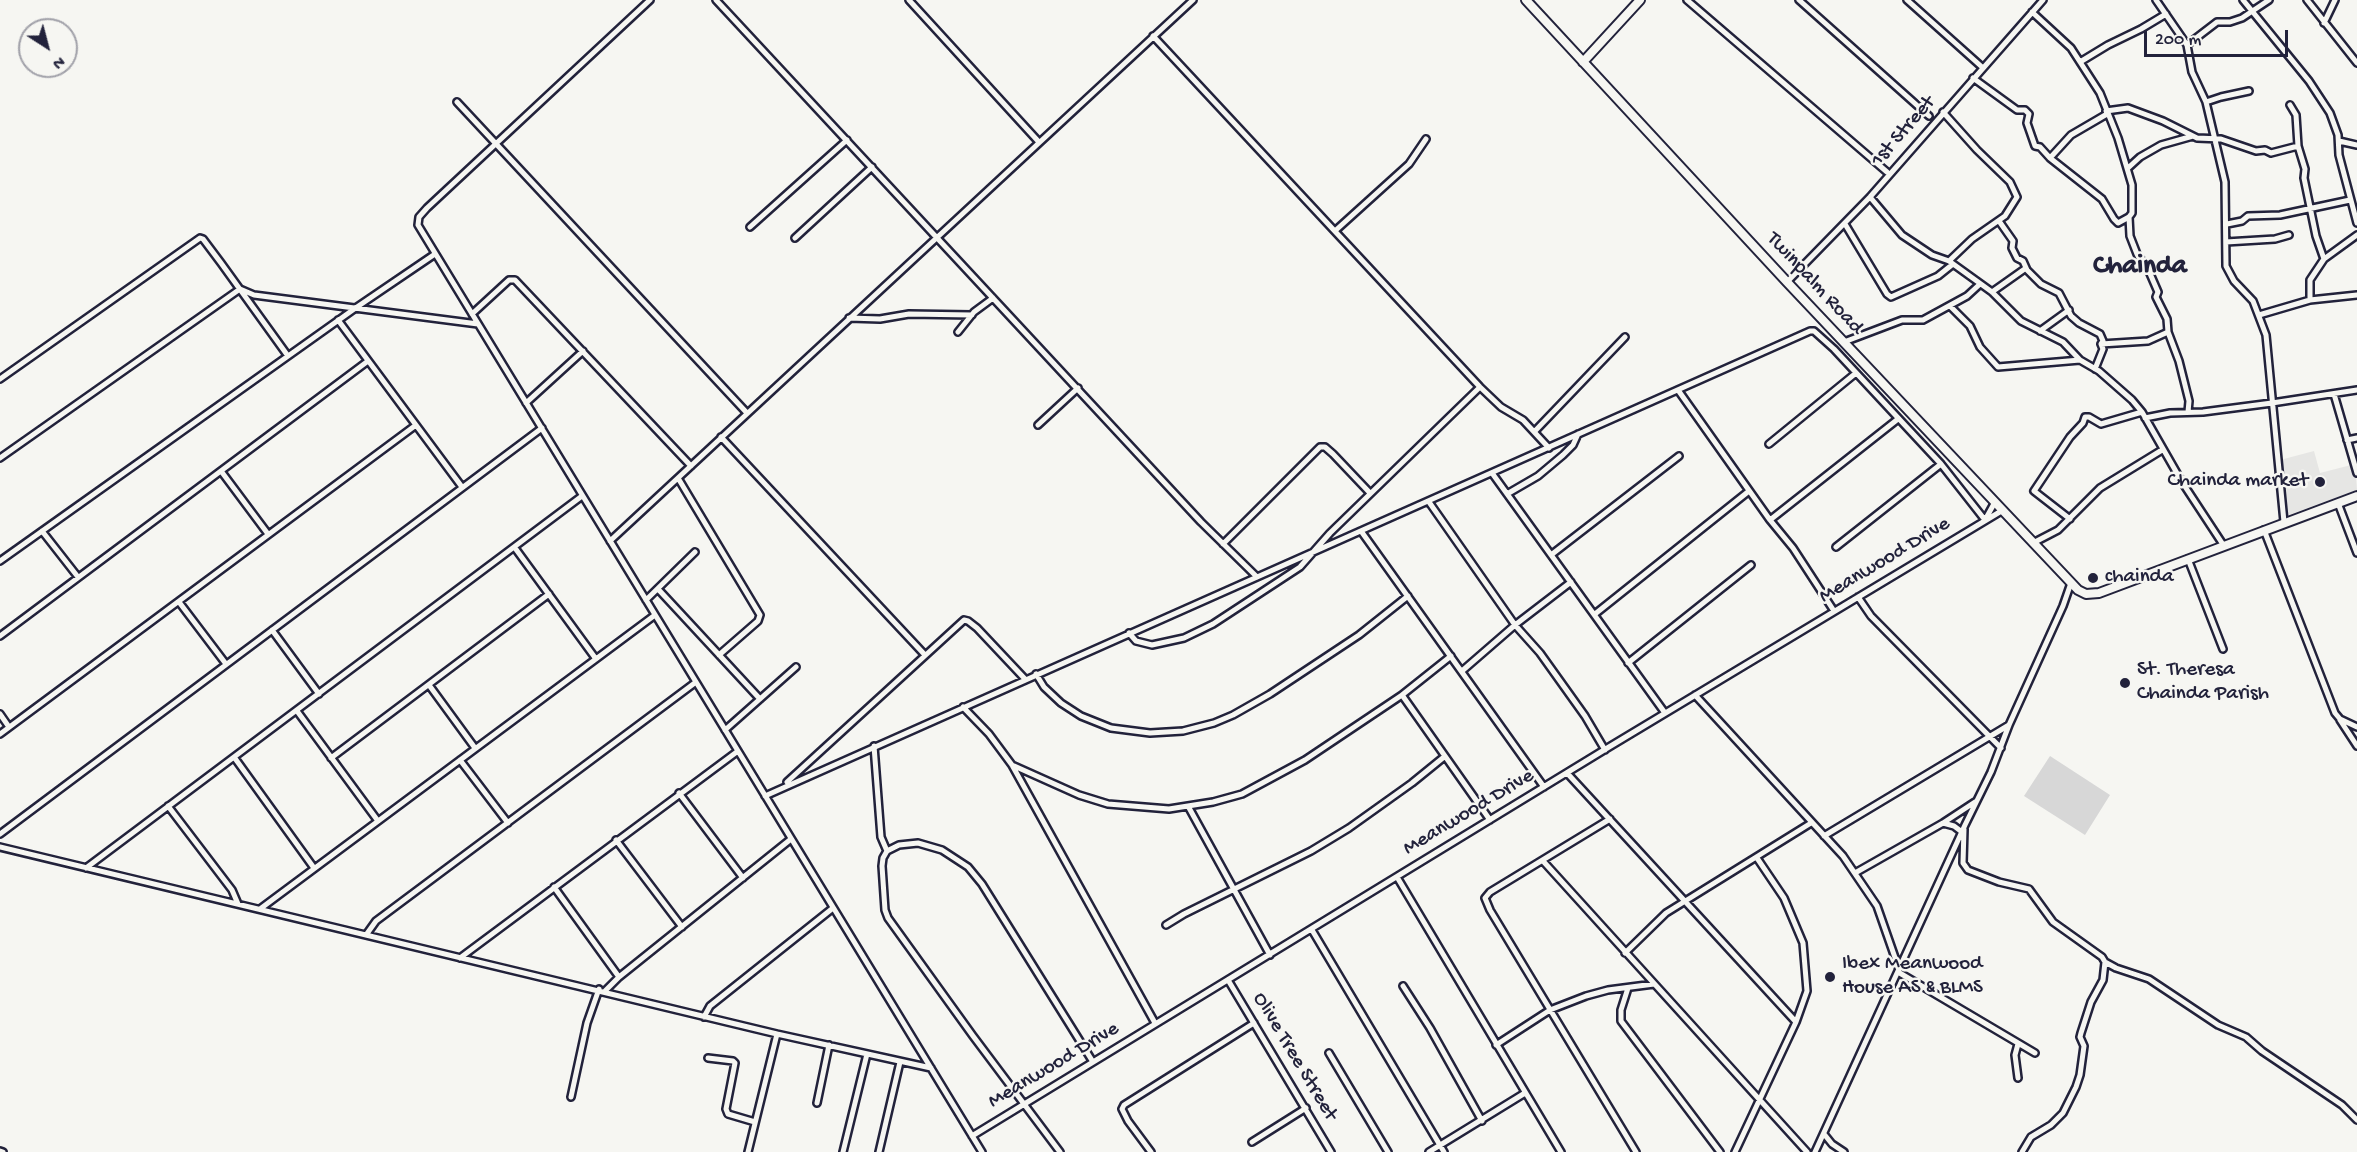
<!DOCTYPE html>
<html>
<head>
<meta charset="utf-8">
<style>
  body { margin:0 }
  #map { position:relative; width:2357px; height:1152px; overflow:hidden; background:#f6f6f2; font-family:"Gochi Hand",sans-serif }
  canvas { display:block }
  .north { position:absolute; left:18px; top:18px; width:60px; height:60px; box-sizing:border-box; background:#f6f6f2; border:2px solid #a1a1a9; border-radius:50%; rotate:144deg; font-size:16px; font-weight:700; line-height:24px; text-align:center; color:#22223b }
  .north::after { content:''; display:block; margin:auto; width:21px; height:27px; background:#22223b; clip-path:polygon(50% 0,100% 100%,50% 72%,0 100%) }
  .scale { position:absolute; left:2144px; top:30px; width:144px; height:27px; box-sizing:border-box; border:3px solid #22223b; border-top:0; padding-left:8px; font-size:18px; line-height:21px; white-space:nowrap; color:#22223b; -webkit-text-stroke:4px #f6f6f2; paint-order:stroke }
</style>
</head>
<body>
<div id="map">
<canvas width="2357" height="1152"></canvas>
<div class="north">N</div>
<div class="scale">200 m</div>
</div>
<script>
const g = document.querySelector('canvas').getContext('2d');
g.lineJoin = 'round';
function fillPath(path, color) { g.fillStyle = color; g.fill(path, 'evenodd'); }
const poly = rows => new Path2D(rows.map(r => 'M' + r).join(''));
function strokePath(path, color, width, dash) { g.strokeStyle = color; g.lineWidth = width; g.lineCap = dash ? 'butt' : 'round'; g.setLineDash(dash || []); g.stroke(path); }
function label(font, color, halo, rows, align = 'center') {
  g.font = font + ' "Gochi Hand",sans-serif'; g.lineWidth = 5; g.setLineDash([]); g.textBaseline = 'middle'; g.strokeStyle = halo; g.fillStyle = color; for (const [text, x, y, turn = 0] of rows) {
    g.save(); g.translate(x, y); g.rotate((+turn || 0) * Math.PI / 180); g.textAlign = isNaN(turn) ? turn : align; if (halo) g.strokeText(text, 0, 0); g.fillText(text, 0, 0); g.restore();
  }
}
fillPath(poly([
  [2314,451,2320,473,2355,464,2357,490,2286,516,2280,460]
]), '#e6e6e4');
fillPath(poly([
  [2050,756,2110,795,2085,835,2024,796]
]), '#d7d7d7');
const minor = poly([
  [650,0,427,208,419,217,418,225,982,1152],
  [716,0,1201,522,1257,577],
  [909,0,1038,141],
  [1687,0,1887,172],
  [1799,0,1929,116],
  [1907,0,1982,67],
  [2156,0,2187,45,2192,72,2206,102,2225,182,2226,266,2234,281,2253,301,2266,335,2284,522],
  [2243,0,2309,81,2330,113,2338,135,2339,155,2357,223],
  [2307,0,2357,63],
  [2032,12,2071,48,2100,93,2118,138,2132,185,2132,213,2129,217,2130,236,2137,254,2148,269,2158,292,2156,297,2167,319,2168,332,2179,361,2189,401,2188,412],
  [2324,23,2335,0],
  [1153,36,1480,387,1501,407,1523,420,1549,448],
  [2187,45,2217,22,2230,22,2242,18,2269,0],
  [2080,62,2108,45,2141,29,2166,14],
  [1973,78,2017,110,2025,110,2029,114,2027,123,2035,146,2040,147,2050,158,2102,199,2114,219,2118,223,2129,217],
  [457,102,747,413],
  [2206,102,2221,97,2249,91],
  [2290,105,2296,115,2298,146,2305,169,2304,178,2316,236,2324,259],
  [2106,111,2128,108,2163,121,2197,138,2221,139,2256,151,2265,150,2271,153,2298,146],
  [1943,112,1977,150,2010,182,2017,197,2005,216,1972,239,1949,261],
  [2339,141,2357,145],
  [2050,158,2071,135,2107,114],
  [2128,168,2140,157,2161,145,2193,136],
  [1870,197,1902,235,1932,255,1949,261,1992,292,2021,321,2063,342,2080,360,2099,371,2132,400,2142,412,2182,482,2224,546],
  [1999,221,2013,241,2012,248,2017,258,2023,261,2027,270,2041,284,2059,293,2071,316,2079,323,2100,334,2103,341,2101,344,2103,349,2095,369],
  [1845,224,1887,294,1891,297,1938,276,1953,264],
  [2227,224,2242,221,2248,216,2280,215,2350,200],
  [750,227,847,140],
  [1336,230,1409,164,1426,139],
  [795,238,872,167],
  [2226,242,2275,239,2289,235],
  [1787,282,1870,197,2043,0],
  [1992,292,2026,268],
  [2310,300,2310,280,2324,259,2357,235],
  [1950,306,1970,326,1980,347,1998,367,2080,360],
  [472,314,509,280,515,280,691,466],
  [2259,315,2310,300,2357,295],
  [849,318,880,319,909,314,972,315],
  [338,320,462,487],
  [2040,331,2069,310],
  [958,332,974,312,993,298],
  [1844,342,1902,320,1923,320,1967,296,1980,284],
  [2101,344,2148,341,2168,332],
  [0,379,200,238,203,239,221,263,288,356],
  [1678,390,1770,520,1793,548,1834,611],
  [2334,394,2357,473],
  [526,403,583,351],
  [2145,418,2170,413,2203,412,2272,403,2357,390],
  [1038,425,1078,388],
  [1535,431,1625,337],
  [721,437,925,655],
  [2347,440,2357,438],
  [1769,444,1856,373],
  [0,458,240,289,254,295,478,324],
  [221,471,268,534],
  [1492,473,1665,713],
  [678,478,760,615,758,621,719,655],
  [1507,494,1538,476,1563,455,1573,445,1578,434],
  [1429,502,1515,625,1540,653,1585,716,1605,750],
  [2338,503,2357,553],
  [2070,519,2034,491,2070,437,2083,423,2085,417,2089,417,2101,424,2142,412],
  [1770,520,1898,419],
  [1985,520,1995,502],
  [2264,530,2335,713,2340,719,2357,727],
  [42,531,78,577],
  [1361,531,1544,787],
  [610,541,1193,0],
  [2033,543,2058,530,2100,488,2162,450],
  [1223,544,1320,447,1325,447,1333,454,1370,493],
  [1836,547,1941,464],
  [515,548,596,659],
  [1551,555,1679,456],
  [2188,559,2223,649],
  [0,561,357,307,435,254],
  [658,589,760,699],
  [1858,597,1871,616,2001,748],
  [646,600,695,552],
  [179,602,226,664],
  [1595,614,1749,491],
  [272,630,319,694],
  [1129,633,1136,641,1152,645,1184,638,1213,624,1300,567,1330,533,1480,387],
  [0,636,368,361],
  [1628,663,1751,565],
  [1462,671,1515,625,1571,582],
  [1036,674,1044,687,1061,703,1081,716,1111,728,1150,733,1183,731,1214,723,1233,715,1270,694,1359,635,1408,596],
  [429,685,475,748],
  [1402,695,1451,656],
  [1695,695,1843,856,1877,906,1899,969],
  [963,707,989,734,1012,765,1155,1023],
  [297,711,378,821],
  [0,714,9,727],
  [2340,720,2357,746],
  [725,730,796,667],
  [0,734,416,425],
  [874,746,881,837,887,851],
  [234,757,314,868],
  [331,758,549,594],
  [460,760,508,823],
  [1012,765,1079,795,1108,804,1169,809,1213,802,1242,794,1305,760,1402,695,1490,820],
  [1567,773,1796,1022,1735,1152],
  [787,782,964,620,968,621,977,628,1025,679],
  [679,793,743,878],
  [765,796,1810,331,1814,331,1834,349,1941,464,1985,520],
  [168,806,232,890,238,904],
  [1188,806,1270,955],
  [1610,819,1490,892,1485,898,1490,910,1636,1152],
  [1943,823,1954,826,1962,832],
  [1964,829,1963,863,1968,870,1999,882,2029,889,2053,922,2102,957,2105,962,2116,968,2149,979,2218,1025,2246,1037,2262,1051,2342,1105,2357,1120],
  [0,834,542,428],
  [1824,836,2009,725],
  [616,840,682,927],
  [0,847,777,1034,931,1068],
  [1757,858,1784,898,1803,943,1807,991,1796,1022],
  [1543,861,1807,1152],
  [86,868,582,496],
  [1855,873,1943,823,1975,802],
  [1397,877,1561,1152],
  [554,887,619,977],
  [260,909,655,615],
  [1166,925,1184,914,1311,851,1349,828,1412,783,1444,757],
  [1312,930,1444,1152],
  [366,935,376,921,696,682],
  [1625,953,1666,913,1811,823],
  [460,958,738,751],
  [1898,972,2035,1053],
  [1228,980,1331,1152],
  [1403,986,1430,1028,1482,1121],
  [1628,988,1621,1010,1621,1021,1720,1152],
  [605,991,619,977,791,839],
  [704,1017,710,1006,833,908],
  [2018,1044,2015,1055,2018,1078],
  [1496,1045,1550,1010,1586,996,1608,990,1654,984],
  [1329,1053,1388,1152],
  [708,1058,733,1061,735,1063,726,1109,728,1114,755,1122],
  [571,1097,587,1023,599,989],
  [817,1103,829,1045],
  [1824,1134,1832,1144,1844,1152],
  [972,1136,1609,747,2003,510],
  [1252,1142,1306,1108],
  [0,1151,3,1152],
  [748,1152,777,1034],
  [843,1152,867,1054],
  [879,1152,900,1062],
  [1060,1152,973,1036,888,918,885,910,882,866,883,858,887,851,899,845,918,843,942,850,968,867,982,884,1093,1062],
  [1151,1152,1128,1121,1122,1109,1124,1105,1254,1023],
  [1429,1152,1525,1093],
  [1815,1152,1965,825,1991,772,2009,725,2063,606,2071,583],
  [2022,1152,2031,1137,2051,1125,2063,1113,2076,1087,2080,1075,2084,1046,2080,1037,2081,1033,2091,1002,2103,980,2105,962]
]);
const secondary = poly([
  [1526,0,1787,282,2078,590,2086,594,2099,593,2357,496],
  [1583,62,1640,0]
]);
strokePath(minor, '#22223b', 10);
strokePath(secondary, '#22223b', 12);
strokePath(minor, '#f6f6f2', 5);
strokePath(secondary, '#f6f6f2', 8);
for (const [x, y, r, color] of [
  [2320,482,6,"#22223b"],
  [2093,578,6,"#22223b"],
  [2125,683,6,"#22223b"],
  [1830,977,6,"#22223b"]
]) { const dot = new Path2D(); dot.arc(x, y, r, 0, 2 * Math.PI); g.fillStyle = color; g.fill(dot); strokePath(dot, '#f6f6f2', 2); }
label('21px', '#22223b', '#f6f6f2', [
  ["1st Street",1904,132,-49],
  ["Twinpalm Road",1814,284,47],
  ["Meanwood Drive",1885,561,-31],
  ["Meanwood Drive",1469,813,-31],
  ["Olive Tree Street",1294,1057,59],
  ["Meanwood Drive",1054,1066,-31]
]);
label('21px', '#22223b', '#f6f6f2', [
  ["Chainda market",2308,482,"right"],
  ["chainda",2105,578],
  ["St. Theresa",2137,671],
  ["Chainda Parish",2137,695],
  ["Ibex Meanwood",1842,965],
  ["House AS & BLMS",1842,989]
], 'left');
label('bold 27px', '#22223b', '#f6f6f2', [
  ["Chainda",2140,268]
]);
</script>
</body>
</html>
